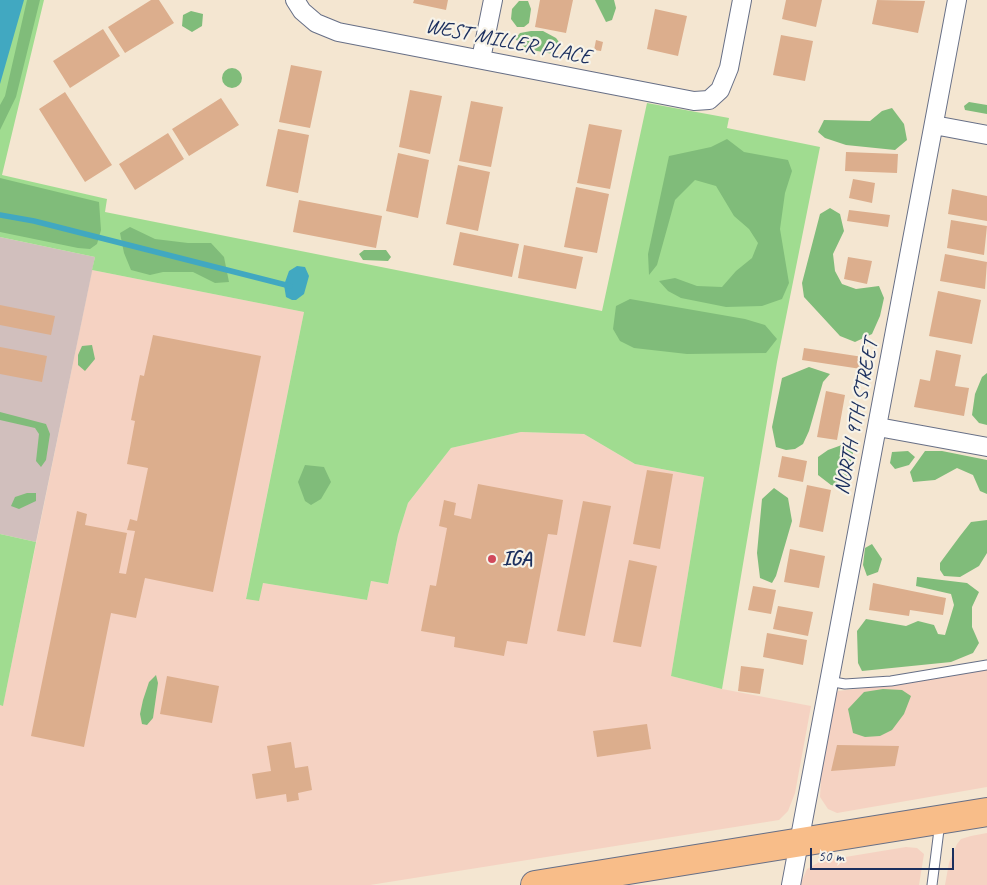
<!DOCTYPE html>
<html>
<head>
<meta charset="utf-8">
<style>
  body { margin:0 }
  #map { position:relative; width:987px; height:885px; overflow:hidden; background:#f4e6d1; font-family:Caveat,sans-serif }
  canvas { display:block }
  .scale { position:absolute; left:810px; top:848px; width:144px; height:22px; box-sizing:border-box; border:2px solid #1b2f5e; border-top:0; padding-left:6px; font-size:15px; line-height:18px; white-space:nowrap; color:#1b2f5e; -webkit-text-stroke:4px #f7f3e8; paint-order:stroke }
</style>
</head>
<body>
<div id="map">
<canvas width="987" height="885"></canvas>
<div class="scale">50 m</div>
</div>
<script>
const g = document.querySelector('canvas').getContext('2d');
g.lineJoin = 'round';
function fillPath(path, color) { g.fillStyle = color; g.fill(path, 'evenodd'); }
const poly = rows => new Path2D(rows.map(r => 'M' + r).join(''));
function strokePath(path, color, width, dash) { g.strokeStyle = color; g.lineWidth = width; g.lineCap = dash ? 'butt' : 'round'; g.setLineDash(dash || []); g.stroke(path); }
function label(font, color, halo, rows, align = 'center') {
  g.font = font + ' Caveat,sans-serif'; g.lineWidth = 4.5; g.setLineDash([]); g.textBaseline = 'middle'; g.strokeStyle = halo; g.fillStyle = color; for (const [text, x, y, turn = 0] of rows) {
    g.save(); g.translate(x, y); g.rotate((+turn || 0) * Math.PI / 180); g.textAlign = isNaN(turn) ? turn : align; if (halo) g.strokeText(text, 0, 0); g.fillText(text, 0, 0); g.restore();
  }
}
fillPath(poly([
  [92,270,304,312,246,598,263,583,367,600,371,581,388,584,398,535,408,503,451,448,521,432,584,434,635,464,704,477,671,676,722,689,811,706,795,793,788,811,779,820,370,885,0,885,0,705,3,705],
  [987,669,987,787,837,813,828,809,820,797,822,762,835,694,838,691,893,685],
  [987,833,987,885,945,885,949,863,957,844,961,839,971,836],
  [906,847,917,848,924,854,919,885,800,885,807,869,821,861]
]), '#f5d2c2');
fillPath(poly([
  [0,237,95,257,36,542,0,534]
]), '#d1bfbd');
fillPath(poly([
  [0,0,44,0,2,175,107,199,105,212,602,311,647,103,729,118,727,128,820,147,777,362,722,689,671,676,704,477,635,464,584,434,521,432,451,448,408,503,398,535,388,584,371,581,367,600,263,583,259,601,246,599,304,312,92,270,95,257,0,237],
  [0,534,36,542,3,706,0,705]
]), '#a0dc90');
fillPath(poly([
  [27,0,40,0,16,97,0,130,0,105,5,96],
  [595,0,614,0,616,8,612,20,606,22],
  [519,1,528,1,531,9,529,23,524,27,517,27,511,19,512,9],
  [191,11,203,14,202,26,192,32,182,26,183,15],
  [531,31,543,31,556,38,562,46,553,54,527,49,515,39,520,33],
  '222 78a10 10 0 1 1 20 0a10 10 0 1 1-20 0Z',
  [969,102,987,105,987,114,965,110,964,106],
  [892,108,904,124,907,140,895,150,846,145,825,138,818,132,824,120,870,121,882,111],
  [727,139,744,152,788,160,792,171,785,193,780,229,789,283,782,299,762,306,726,307,681,298,668,291,659,281,675,278,697,286,722,287,736,271,752,258,758,243,749,229,734,216,716,186,695,180,675,200,657,265,649,275,648,254,669,156,711,147],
  [0,178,99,202,101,230,97,244,90,249,78,248,0,232],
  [830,208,840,214,844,231,833,254,835,271,842,284,856,289,879,286,884,298,880,316,872,334,855,342,840,336,804,297,802,283,820,214],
  [130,227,155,239,188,243,211,243,224,257,229,282,215,283,193,272,163,272,150,275,131,270,124,253,120,233],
  [364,250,386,250,391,257,388,261,363,260,359,254],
  [630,299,745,319,765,325,777,339,766,353,687,354,634,348,620,341,613,329,616,306],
  [92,345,95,359,85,371,78,365,78,355,82,346],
  [809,367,830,374,823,382,809,431,803,444,795,449,786,450,776,447,772,427,782,378],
  [987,373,987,425,979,423,972,415,975,394,982,377],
  [0,412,46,424,50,434,46,460,41,467,36,461,39,434,35,428,0,420],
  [850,442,853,453,850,476,841,487,831,485,818,475,818,457,828,450],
  [908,451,915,457,909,465,895,469,890,463,892,452],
  [925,451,942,451,987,460,987,494,980,491,973,475,957,468,935,480,913,482,910,472],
  [305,465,324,467,331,482,321,499,311,505,305,501,298,482],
  [774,488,788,498,792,521,776,576,772,583,760,578,757,553,762,499],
  [27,493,36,493,36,501,19,509,11,506,15,497],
  [987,520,987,553,979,566,960,577,944,576,940,570,940,563,960,536,971,522],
  [872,544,882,559,878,572,867,576,863,565,865,548],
  [917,577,967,583,979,592,972,607,972,627,979,643,973,653,951,662,862,671,858,663,857,631,866,619,906,626,918,621,934,625,938,634,945,635,954,605,951,594,916,586],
  [156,675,158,683,153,718,147,725,142,724,140,714,143,700,149,682],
  [883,689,902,690,911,696,904,714,892,730,880,736,865,737,853,733,848,709,864,692]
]), '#80bc7a');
fillPath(poly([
  [0,0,24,0,0,84],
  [297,266,305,267,309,276,304,294,296,300,292,300,286,297,284,285,289,271]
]), '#41a8c1');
strokePath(poly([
  [0,215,34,221,290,286]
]), '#41a8c1', 5.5);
fillPath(poly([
  [151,0,159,0,174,23,125,53,108,27],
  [414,0,448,0,446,10,413,3],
  [540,0,573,0,566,33,535,27],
  [786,0,822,0,816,27,782,19],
  [877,0,925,1,918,33,872,24],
  [655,9,687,16,678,56,647,49],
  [103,29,120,56,70,88,53,61],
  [781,35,813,41,805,81,773,75],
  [596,40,603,42,601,51,594,50],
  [291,65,322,71,310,128,279,122],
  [410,90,442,96,430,154,399,147],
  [65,92,112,165,85,182,39,109],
  [221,98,239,125,189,156,172,129],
  [471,101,503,107,491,167,459,161],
  [589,124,622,130,610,189,577,183],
  [278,129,309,135,298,193,266,186],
  [168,133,184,159,135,190,119,164],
  [846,152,898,154,897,173,845,171],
  [398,153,429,160,418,218,386,211],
  [458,165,490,172,478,231,446,224],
  [853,179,875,183,872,203,849,198],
  [576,187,609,194,597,253,564,247],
  [952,189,987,196,987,221,948,214],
  [299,200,382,216,376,248,293,232],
  [849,210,890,215,888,227,847,221],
  [951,220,987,226,984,255,947,248],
  [460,232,519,244,512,277,453,265],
  [524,245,583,257,576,289,518,278],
  [945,254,987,262,985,289,940,281],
  [848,257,872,261,867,284,844,279],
  [938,291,981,300,972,344,929,336],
  [0,305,55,316,51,335,0,325],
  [153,335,261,356,213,592,145,578,136,618,111,613,84,747,31,736,77,511,87,514,85,525,127,533,119,573,126,574,135,531,127,530,130,519,137,521,148,468,127,464,135,421,131,420,140,375,144,376],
  [0,347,47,356,42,382,0,374],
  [804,348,863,357,861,369,802,360],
  [936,350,961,355,955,386,969,388,964,416,914,407,920,379,930,381],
  [826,391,845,395,837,440,817,437],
  [782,456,807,461,803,482,778,477],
  [647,470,673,474,660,549,633,544],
  [478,484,563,500,557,535,548,534,527,644,507,641,504,656,454,647,455,637,421,631,430,585,436,586,447,528,439,526,444,500,456,503,454,515,471,519],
  [807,485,831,490,823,532,799,527],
  [583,501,611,506,585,636,557,631],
  [790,549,825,556,819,588,784,582],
  [629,560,657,566,641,647,613,642],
  [873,583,946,598,943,615,910,610,909,616,869,610],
  [753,586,776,590,771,614,748,610],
  [778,606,813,612,808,636,773,629],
  [767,633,807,640,803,665,763,657],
  [741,666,764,669,760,694,738,691],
  [167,676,219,686,212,723,160,714],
  [647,724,651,749,597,757,593,731],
  [291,742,295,768,308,766,312,790,298,793,299,800,287,802,286,794,256,799,252,774,271,771,267,746],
  [837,745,899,746,895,766,831,771]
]), '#dcae8d');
const service = poly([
  [828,681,845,684,891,681,987,665],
  [932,885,940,822]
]);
const minor = poly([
  [295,0,302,11,316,23,338,32,694,101,709,100,720,90,729,68,742,0],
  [481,59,493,0],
  [934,125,987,135],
  [878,427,987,447],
  [791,885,957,0]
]);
const primary = poly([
  [535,885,987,812]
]);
strokePath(service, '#676f86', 11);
strokePath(minor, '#676f86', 20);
strokePath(primary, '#676f86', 30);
strokePath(service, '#fff', 9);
strokePath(minor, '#fff', 18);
strokePath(primary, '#f8bd89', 28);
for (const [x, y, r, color] of [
  [492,559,5,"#d1495b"]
]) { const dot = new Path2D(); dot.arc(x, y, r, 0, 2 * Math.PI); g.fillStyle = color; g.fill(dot); strokePath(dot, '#f7f3e8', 2); }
label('21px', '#1b2f5e', '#f7f3e8', [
  ["WEST MILLER PLACE",508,42,11],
  ["NORTH 9TH STREET",857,417,-79]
]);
label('bold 21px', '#1b2f5e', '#f7f3e8', [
  ["IGA",502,559]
], 'left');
</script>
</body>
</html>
